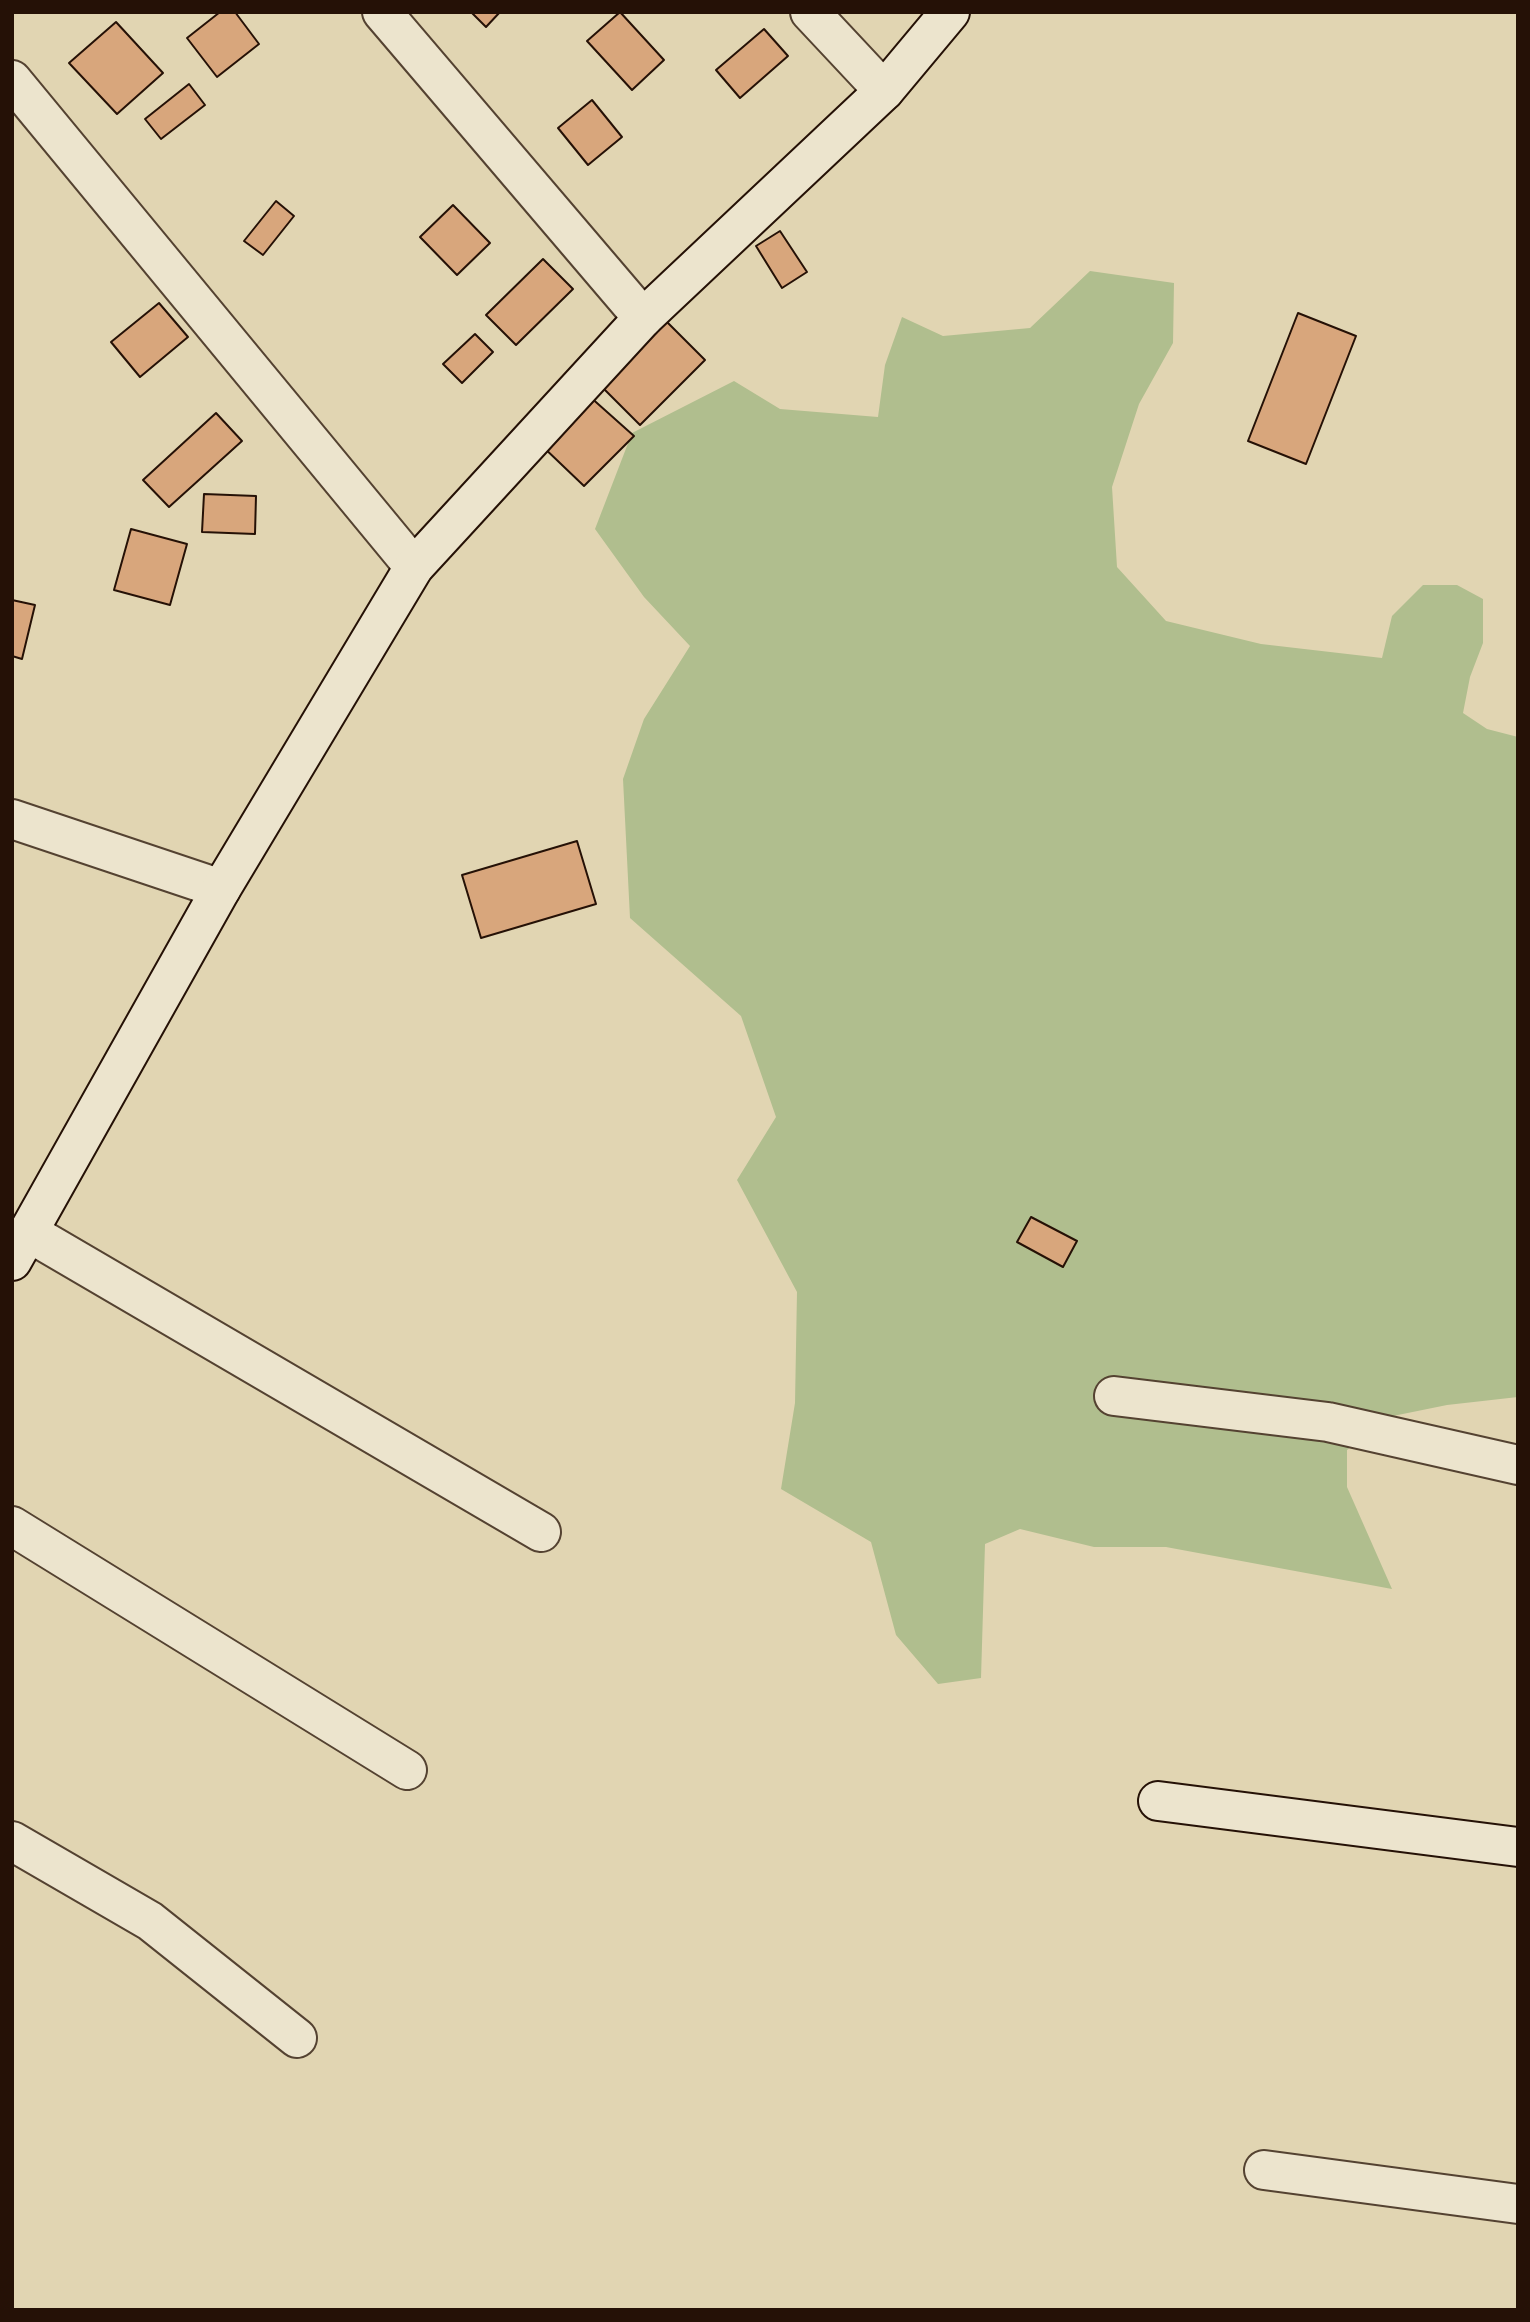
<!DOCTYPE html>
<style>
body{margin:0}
#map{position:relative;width:1530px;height:2322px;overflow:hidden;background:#e1d5b2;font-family:"Sorts Mill Goudy",serif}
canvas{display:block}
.frame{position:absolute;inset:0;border:14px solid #251106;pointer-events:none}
</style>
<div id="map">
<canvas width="1530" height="2322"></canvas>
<div class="frame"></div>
</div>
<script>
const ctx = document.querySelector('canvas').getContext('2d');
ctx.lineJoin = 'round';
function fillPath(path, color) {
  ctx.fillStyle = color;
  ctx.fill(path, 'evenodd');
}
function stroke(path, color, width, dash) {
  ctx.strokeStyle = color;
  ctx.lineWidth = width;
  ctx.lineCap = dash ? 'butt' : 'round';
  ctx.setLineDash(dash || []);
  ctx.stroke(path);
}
fillPath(new Path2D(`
 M1090,271L1174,283L1173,343L1139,404L1112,487L1117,567L1166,621L1261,644L1382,658L1392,616L1423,585H1457L1483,599V643L1470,677L1463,713L1487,729L1518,737V1397L1447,1405L1388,1417L1347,1450V1487L1392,1589L1166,1547H1094L1020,1529L985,1544L981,1678L938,1684L896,1635L871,1542L781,1489L795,1403L797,1292L737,1180L776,1117L741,1016L630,918L623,779L644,719L690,646L644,597L595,529L632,433L734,381L780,409L878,417L885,365L902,317L943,336L1030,328Z`), '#b0be8e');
const building = new Path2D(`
 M220,12H235L259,44L217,77L187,38Z
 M471,12H500L486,27Z
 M620,12L664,60L632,90L587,41Z
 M116,22L163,73L117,114L69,63Z
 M764,29L788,56L740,98L716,70Z
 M189,84L205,105L161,139L145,119Z
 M592,100L622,137L588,165L558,128Z
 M276,201L294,216L263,255L244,241Z
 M453,205L490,243L457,275L420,237Z
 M780,231L807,272L782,288L756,246Z
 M543,259L573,289L516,345L486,315Z
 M159,303L188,337L140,377L111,342Z
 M1298,313L1356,336L1306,464L1248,441Z
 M667,322L705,360L640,425L602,387Z
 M475,334L493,352L462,383L443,364Z
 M588,395L634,436L584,486L539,443Z
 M216,413L242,441L169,507L143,480Z
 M204,494L256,496L255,534L202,532Z
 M131,529L187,544L170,605L114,590Z
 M12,600L35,605L22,659L12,656Z
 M577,841L596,904L481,938L462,875Z
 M1031,1217L1077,1241L1063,1267L1017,1242Z`);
fillPath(building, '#d8a67c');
stroke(building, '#251106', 2);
const street = new Path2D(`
 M382,12L643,318
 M810,12L884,91
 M12,80L414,567
 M12,819L221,889
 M28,1232L541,1532
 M1114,1396L1328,1422L1518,1465
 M12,1526L407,1770
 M12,1841L150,1921L297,2038
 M1264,2170L1518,2204`);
const secondary = new Path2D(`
 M12,1261L221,889L414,567L643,318L884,91L950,12
 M1158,1801L1518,1847`);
stroke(street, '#544231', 42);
stroke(secondary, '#251106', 42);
stroke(street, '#ece4cd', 38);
stroke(secondary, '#ece4cd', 38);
</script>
